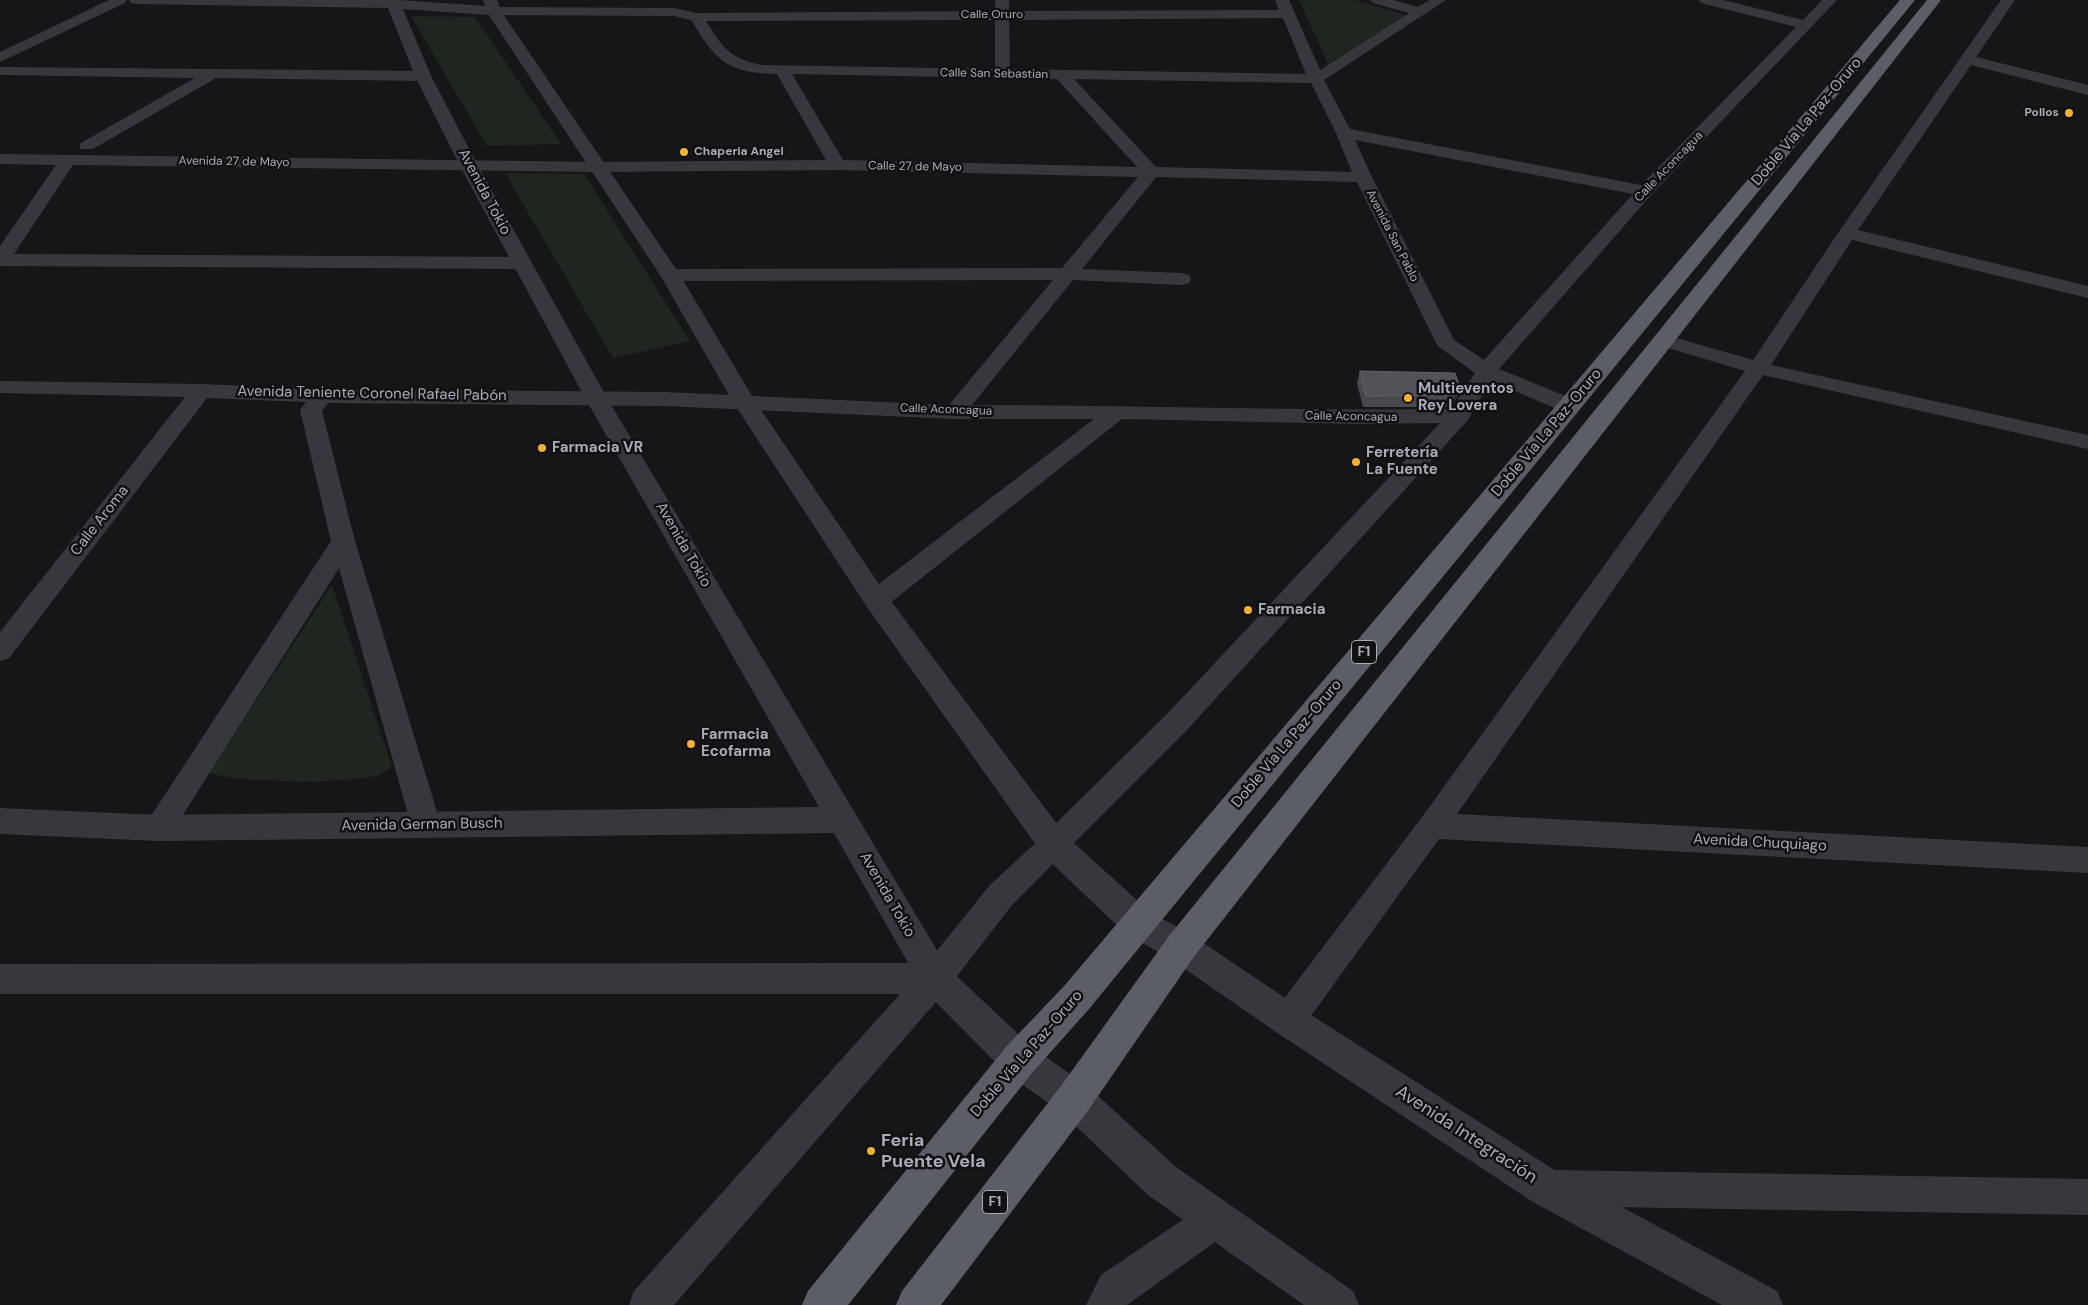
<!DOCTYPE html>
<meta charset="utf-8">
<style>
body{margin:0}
canvas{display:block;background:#161618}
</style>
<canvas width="2088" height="1305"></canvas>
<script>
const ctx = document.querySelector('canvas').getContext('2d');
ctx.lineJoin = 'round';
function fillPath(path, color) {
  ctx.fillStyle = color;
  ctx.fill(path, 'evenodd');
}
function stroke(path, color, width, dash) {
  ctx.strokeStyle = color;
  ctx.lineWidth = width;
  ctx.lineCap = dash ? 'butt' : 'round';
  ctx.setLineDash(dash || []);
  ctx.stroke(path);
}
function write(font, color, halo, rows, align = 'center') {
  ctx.font = font + ' "DM Sans",sans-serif';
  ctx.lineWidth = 5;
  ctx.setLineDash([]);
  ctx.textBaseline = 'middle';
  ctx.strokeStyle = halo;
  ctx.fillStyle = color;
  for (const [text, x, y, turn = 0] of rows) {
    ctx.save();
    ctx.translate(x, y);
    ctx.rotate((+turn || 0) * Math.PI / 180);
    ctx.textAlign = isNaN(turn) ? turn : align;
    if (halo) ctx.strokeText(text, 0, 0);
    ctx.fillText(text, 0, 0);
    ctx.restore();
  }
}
fillPath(new Path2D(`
 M1299,0H1354L1406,15L1328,64Z
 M411,16L475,17L561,144L487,146Z
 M505,173L584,174L690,341L613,358Z
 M332,585L392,767L377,776L357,779L308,782L238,779L209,773Z`), '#1e261f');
fillPath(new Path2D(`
 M109,0H127L125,3L0,62V52Z
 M995,0H1009V11L1279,10L1275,0H1289L1320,70L1409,13L1373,3L1371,0H1393L1418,7L1430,0H1446L1324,80L1350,129L1641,185L1796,27L1701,3L1699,0H1723L1803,20L1822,0H1837L1651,195L1499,369L1578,401L1581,406L1578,411L1570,413L1562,411L1491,381L1467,421L1188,729L1012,905L947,989L674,1305H629L634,1291L900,994H0V964L927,963L990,885L1043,836L1168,713L1440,423L1357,424L1122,419L885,607L876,609L867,607L863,600L867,593L1094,419H955L665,406L328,403L322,411L355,541L441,825L436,834L426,838L416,834L411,825L339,568L169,837L159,841L149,837L144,828L149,819L331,541L300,410L306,402L207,398L9,658L0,661V632L185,397L0,393V381L201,384L322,389L665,392L949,405L1053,280L670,281L663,279L661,275L663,271L670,269L1062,268L1138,177L837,170L598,172L73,165L14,254L522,257L529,259L531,263L529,267L522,269L0,266V246L56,165L0,164V154L598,162L826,160L777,74C727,73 716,61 691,20L674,16L494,15L487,11L494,7L674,8L696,13L995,11ZM1283,18L1306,74L1010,69L1009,20ZM995,20V69L762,65C730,59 722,47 706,21ZM792,74L1057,79L1137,167L843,160ZM1074,79L1311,83L1336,133L1352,172L1156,167ZM1355,140L1633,194L1484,360L1454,340L1372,177ZM1156,177L1357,182L1436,343L1439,347L1475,373L1452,409C1292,411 1132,405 972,405L1073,280L1182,285L1189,283L1191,279L1189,275L1182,273L1082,269Z
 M2001,0H2015L1976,57L2088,85V95L1971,65L1858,230L2088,286V298L1852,240L1771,365L2088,435V449L1763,375L1457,814L2088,847V873L1439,839L1300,1031L1288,1036L1276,1031L1271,1020L1276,1009L1422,817L1745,371L1655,344L1652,340L1655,336L1662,334L1753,360L1838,233Z
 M0,67L423,71L428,73L431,76L428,79L423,81L216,78L93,149H81L79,146L81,143L195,78L0,75Z
 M1553,1170L2088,1179V1215L1553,1206L1540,1201L1535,1188L1540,1175Z
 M1216,1200L1229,1206L1235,1219L1229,1232L1127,1305H1086L1101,1275L1203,1206Z`), '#37383d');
fillPath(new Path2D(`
 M129,0H399L485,6L483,0H497L501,11L680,275L755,401L885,593L1065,835L1150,912L1193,936L1300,1008L1561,1174L1777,1291L1783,1305H1722L1533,1202L1276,1032L1169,958L1126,934L1043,855L867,607L733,402L660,275L489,15L403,9L431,76L477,164L607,398L947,967L1032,1047L1087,1086L1176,1167L1353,1291L1359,1305H1304L1148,1195L1061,1112L1006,1073L923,989L834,833L159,841L0,834V808L159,815L819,807L585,398L459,164L415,76L388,8L136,4L131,3Z`), '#37383d');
fillPath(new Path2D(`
 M1900,0H1915L1089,1009L1032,1073L848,1305H802L808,1291L1006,1047L1065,985Z
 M1927,0H1941L1193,958L1087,1112L941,1305H896L902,1291L1061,1086L1169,936Z`), '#5b5e65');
fillPath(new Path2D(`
 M1360,371L1460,387L1456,399L1451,407H1363L1357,383Z`), '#47494d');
fillPath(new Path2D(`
 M1460,387L1456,399L1451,407L1455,395Z`), '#2f3033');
const building = new Path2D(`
 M1360,371L1455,373L1460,387L1455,395L1366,396Z`);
fillPath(building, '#525359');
stroke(building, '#5f6168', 1);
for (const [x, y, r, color] of [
 [2069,113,5,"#f2b134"],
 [684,152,5,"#f2b134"],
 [1408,398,5,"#f2b134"],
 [542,448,5,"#f2b134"],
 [1356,462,5,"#f2b134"],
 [1248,610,5,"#f2b134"],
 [691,744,5,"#f2b134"],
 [871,1151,5,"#f2b134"]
]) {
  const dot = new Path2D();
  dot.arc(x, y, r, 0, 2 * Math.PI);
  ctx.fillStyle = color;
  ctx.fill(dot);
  stroke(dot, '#111113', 2);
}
write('12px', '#a8adb8', '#111113', [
 ["Calle Oruro",992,15],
 ["Calle San Sebastian",994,74,1],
 ["Avenida 27 de Mayo",234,162,1],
 ["Calle 27 de Mayo",915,167,1],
 ["Calle Aconcagua",1669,167,-46],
 ["Avenida San Pablo",1392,236,63],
 ["Calle Aconcagua",946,410,2],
 ["Calle Aconcagua",1351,417,1]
]);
write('bold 12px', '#a8adb8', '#111113', [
 ["Pollos",2059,113],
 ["Chaperia Angel",694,152,"left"]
], 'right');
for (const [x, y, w] of [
 [1364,652,25],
 [995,1202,25]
]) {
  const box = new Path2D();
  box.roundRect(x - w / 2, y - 11.5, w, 23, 4);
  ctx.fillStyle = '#111113';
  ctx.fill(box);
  stroke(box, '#a8adb8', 1);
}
write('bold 14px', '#a8adb8', null, [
 ["F1",1364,652],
 ["F1",995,1202]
]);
write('15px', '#a8adb8', '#111113', [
 ["Doble Vía La Paz-Oruro",1807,122,-50],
 ["Avenida Tokio",484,192,62],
 ["Avenida Teniente Coronel Rafael Pabón",372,394,1],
 ["Doble Vía La Paz-Oruro",1547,433,-50],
 ["Calle Aroma",100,521,-52],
 ["Avenida Tokio",683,545,60],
 ["Doble Vía La Paz-Oruro",1287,744,-50],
 ["Avenida German Busch",422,825,-1],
 ["Avenida Chuquiago",1760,843,3],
 ["Avenida Tokio",887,895,60],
 ["Doble Vía La Paz-Oruro",1027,1054,-49]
]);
write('bold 15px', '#a8adb8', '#111113', [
 ["Multieventos",1418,389],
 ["Rey Lovera",1418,406],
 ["Farmacia VR",552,448],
 ["Ferretería",1366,453],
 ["La Fuente",1366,470],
 ["Farmacia",1258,610],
 ["Farmacia",701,735],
 ["Ecofarma",701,752]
], 'left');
write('18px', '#a8adb8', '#111113', [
 ["Avenida Integración",1466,1135,33]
]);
write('bold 18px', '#a8adb8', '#111113', [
 ["Feria",881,1141],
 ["Puente Vela",881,1162]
], 'left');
</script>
